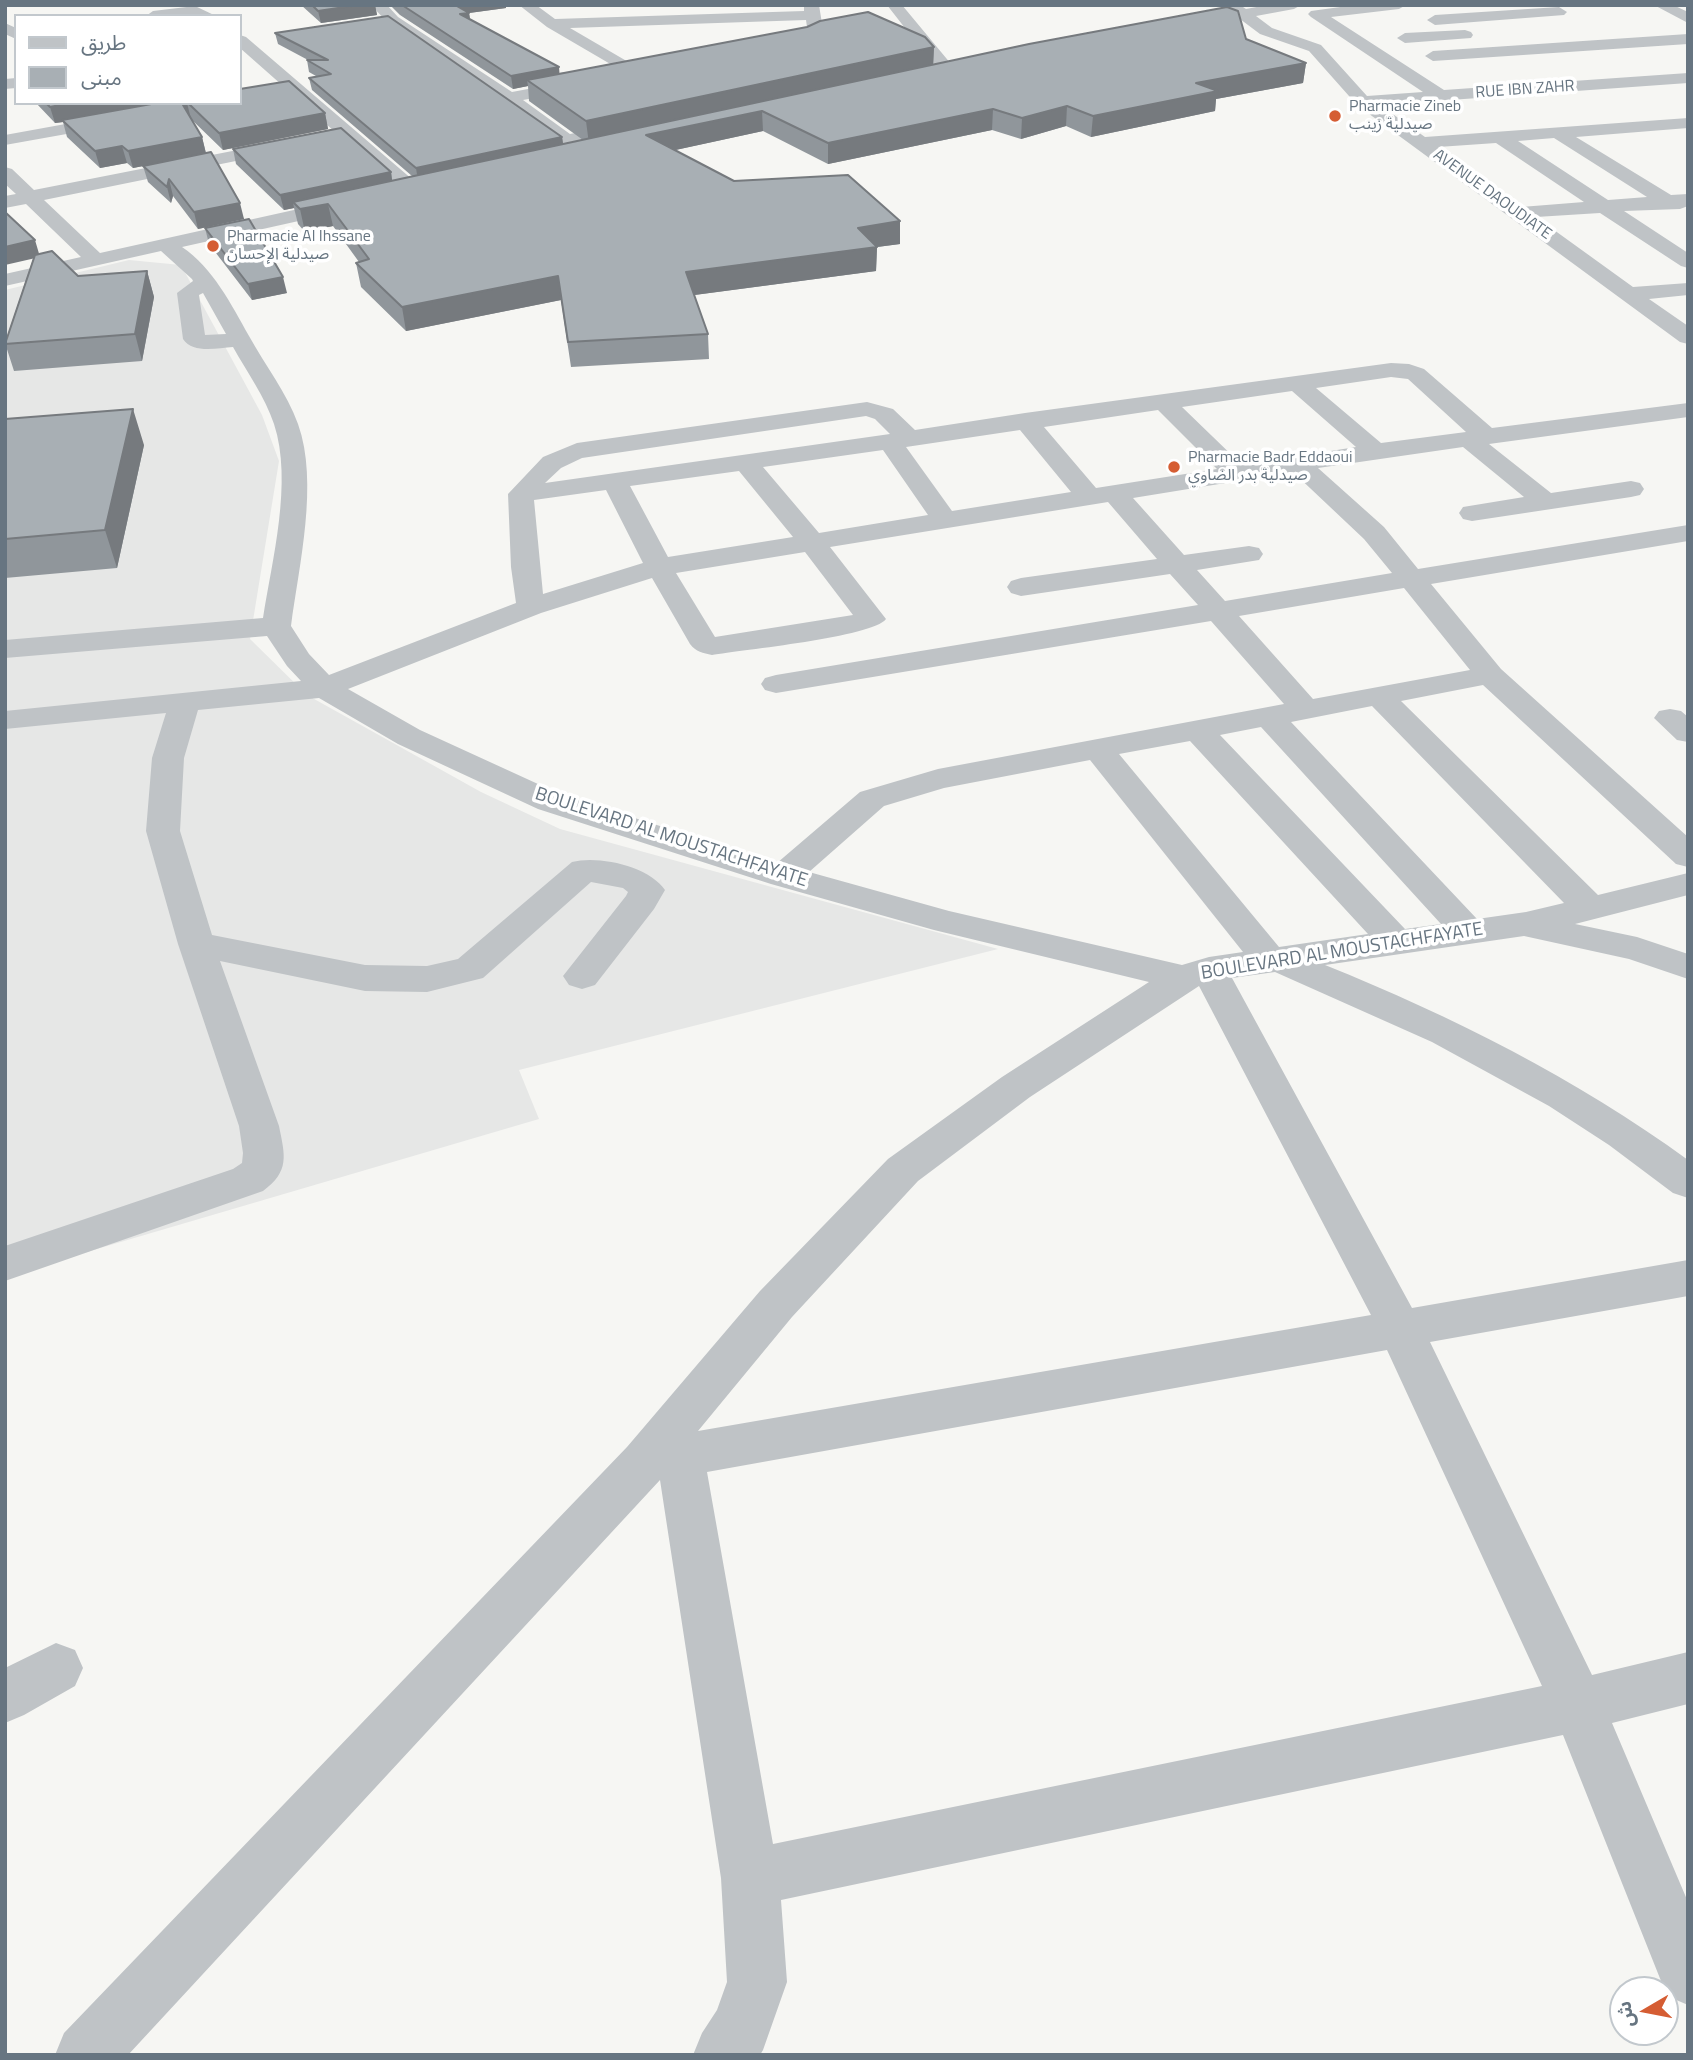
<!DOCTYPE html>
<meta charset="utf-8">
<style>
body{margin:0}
#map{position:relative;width:1693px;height:2060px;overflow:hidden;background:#f6f6f3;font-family:"Titillium Web","Noto Sans Arabic",sans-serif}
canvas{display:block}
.frame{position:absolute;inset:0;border:7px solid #677581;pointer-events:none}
.legend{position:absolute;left:14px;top:14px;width:228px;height:91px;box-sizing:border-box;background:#fff;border:2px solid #c2c8cd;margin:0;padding:9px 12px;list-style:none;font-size:21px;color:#677581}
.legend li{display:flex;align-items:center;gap:14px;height:35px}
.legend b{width:35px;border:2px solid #c2c8cd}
.north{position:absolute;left:1609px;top:1976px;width:70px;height:70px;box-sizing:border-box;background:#fff;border:2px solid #c2c8cd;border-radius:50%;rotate:260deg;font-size:19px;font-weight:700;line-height:28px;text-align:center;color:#677581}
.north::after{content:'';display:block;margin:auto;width:24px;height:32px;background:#d55d33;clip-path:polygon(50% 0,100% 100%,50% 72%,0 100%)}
</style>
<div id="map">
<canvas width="1693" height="2060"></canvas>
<div class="frame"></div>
<ul class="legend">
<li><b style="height:9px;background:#bfc3c6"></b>طريق</li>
<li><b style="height:19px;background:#a8afb4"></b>مبنى</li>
</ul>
<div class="north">ش</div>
</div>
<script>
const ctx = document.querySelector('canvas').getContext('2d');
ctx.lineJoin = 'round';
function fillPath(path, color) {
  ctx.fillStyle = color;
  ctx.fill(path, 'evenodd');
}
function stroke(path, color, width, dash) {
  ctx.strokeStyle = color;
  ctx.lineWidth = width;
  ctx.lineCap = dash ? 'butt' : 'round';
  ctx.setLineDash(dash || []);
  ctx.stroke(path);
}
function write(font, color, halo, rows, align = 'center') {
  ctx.font = font + ' "Titillium Web","Noto Sans Arabic",sans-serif';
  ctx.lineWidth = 7;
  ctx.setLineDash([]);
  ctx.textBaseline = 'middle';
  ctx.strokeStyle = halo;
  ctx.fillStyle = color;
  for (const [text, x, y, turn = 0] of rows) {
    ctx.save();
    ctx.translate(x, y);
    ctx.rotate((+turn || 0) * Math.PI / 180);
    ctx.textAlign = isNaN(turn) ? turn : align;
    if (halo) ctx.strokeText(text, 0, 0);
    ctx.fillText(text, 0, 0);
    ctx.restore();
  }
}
fillPath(new Path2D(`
 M129,260L181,265L262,415L279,461L250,639L307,695L481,792L560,829L998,949L519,1070L539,1119L5,1276V290Z`), '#e6e7e6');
fillPath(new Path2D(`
 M371,5H387L398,17L512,92L581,79L587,80L589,84L587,88L523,100L570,134L632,122L641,127L638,131L582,143L590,151L581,157L575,155L503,102L388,23Z
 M519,5H536L555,19L804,11V5H819L824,36C814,46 787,54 772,50L770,47L772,44L808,34L806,20L570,28L642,70L644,74L636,79L547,27Z
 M887,5H902L956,70L958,74L956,78H944Z
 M1227,5H1240L1246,9L1267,5H1301L1294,9L1256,16L1272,28L1321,45L1367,96L1423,92L1311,17L1308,14L1311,11L1355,5H1406L1399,9L1331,17L1444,90L1688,73V83L1380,105L1425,137L1688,118V128L1576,137L1671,195L1688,194V206L1680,209L1624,211L1688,253V268L1681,266L1600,213L1536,217L1633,287L1688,283V295L1649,299L1688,326V344L1680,342L1357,105L1309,51L1260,34L1240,19L1187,29L1179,24L1187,19L1230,12ZM1554,138L1647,197L1608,200L1518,141ZM1496,143L1584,202L1521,207L1438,147Z
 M1654,5H1673L1688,12V23Z
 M195,6L216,16H146L153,11Z
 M1559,7L1567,12L1564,15L1435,25L1427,20L1435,15Z
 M5,23L16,28V39L5,34Z
 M1465,30L1471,32L1473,35L1471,38L1405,43L1397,38L1405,33Z
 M1688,34V44L1433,61L1425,56L1433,51Z
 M240,35L246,37L420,186L423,190L420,194H406L344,139L44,200L100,253L348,198L358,204L348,210L182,247C213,268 231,304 249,336C265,365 287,393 298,424C319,483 299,565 291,626L309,654L329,675L516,603L511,567L508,494L543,457L577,443L867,402L893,409L915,430L1025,413L1391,363L1409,364L1424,369L1492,428L1688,403V417L1489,444L1551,493L1631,481L1640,483L1644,489L1640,495L1631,497L1472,521L1463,519L1459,513L1463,507L1524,497L1463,447L1318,468L1384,527L1418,569L1688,525V541L1431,584L1501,669L1688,837V867L1676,864L1483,685L1401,701L1598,895L1688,873V895L1575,924L1637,937L1688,954V979L1629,959L1524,936L1325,965C1454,1017 1575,1078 1688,1160V1198L1673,1193L1609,1145L1549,1106L1432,1042L1275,972L1232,978L1412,1308L1688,1260V1296L1430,1342L1592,1675L1688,1652V1704L1612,1723L1688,1902V2005L1667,1996L1563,1735L781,1900L787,1982L763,2050L760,2055H693L702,2033L717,2010L727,1982L721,1878L660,1480L128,2055H55L64,2033L627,1447L760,1291L888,1159L1002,1077L1149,982L934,930L771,884L538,809L398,744L319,698L198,710L184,758L180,831L212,935L365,965L427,966L458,959L572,862C598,855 649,866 665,890L654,909L595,985L582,989L569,985L563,976L626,896L628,892L623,888L591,882L483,978L427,992L365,991L220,961L279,1126C285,1156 290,1171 263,1191L5,1281V1246L233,1169L242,1163L243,1153L239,1126L178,944L146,831L152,758L166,713L5,729V711L301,681L287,666L267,636L5,658V640L263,618C272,560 293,482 274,424C265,397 247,372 233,347C217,348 193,354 183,339L177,293L193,281L192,279L161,251L5,286V274L81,257L26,204L5,208V196L16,194L5,184V167L12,169L34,190L334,131L240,48ZM203,293L226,334L205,335L199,295ZM1391,377L1408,379L1466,432L1381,443L1316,388ZM1292,391L1356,447L1242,465L1182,407ZM1158,410L1217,469L1096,488L1044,427ZM866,416L875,419L890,434L545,483L561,468L582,458ZM1020,430L1071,492L952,511L906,447ZM883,450L928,515L819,533L763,467ZM739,471L793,537L668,557L630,486ZM1293,472L1364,539L1392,573L1225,601L1197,570L1259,560L1263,554L1259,548L1249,546L1184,555L1133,498ZM606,490L643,563L543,594L534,500ZM1108,502L1157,559L1021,578L1011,581L1007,587L1011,593L1021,596L1170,574L1198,605L776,675L765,678L761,684L765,690L776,693L1211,621L1284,704L938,769L860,792L777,863L562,795L420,730L348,689L541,613L652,578L690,644C696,652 703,653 712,655C741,650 873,637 886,619L830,547ZM805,552L853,615L715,637L676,573ZM1404,588L1470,670L1313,699L1239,616ZM1372,706L1564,903L1526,912L1477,919L1291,722ZM1261,727L1441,924L1405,929L1220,735ZM1190,741L1368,934L1279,947L1119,754ZM1090,760L1243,952L1209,957L1182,965L949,911L809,872L884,806L944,788ZM1199,986L1371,1315L698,1431L792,1317L918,1181L1030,1097ZM1387,1350L1542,1686L773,1844L707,1472Z
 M16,78V88L5,89V79Z
 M181,103H220L212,108L5,145V135Z
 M1670,709L1681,711L1688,717V742L1677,740L1654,718L1659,711Z
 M56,1643L75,1650L83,1668L75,1686L24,1715L5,1723V1668Z`), '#bfc3c6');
fillPath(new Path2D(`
 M301,5H375L377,15L321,23Z
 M390,5H506V8L469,13L470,19L559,67V73L934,47L933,65L1246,39L1306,63L1303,83L1216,99L1215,111L1091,137L1066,126L1021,139L992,130L828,164L763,131L675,150L734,181L900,244L877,247L876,271L694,295L708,334L709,359L571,367L561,300L406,331L361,287L356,263L359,262L333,226L305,232L298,224L294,208L284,210L236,164L233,149L391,172L392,181L412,176L312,90L309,78L316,76L309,72L307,60H308L278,44L275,33L562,137L563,144L583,140L529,101L528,86L513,89L400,15Z
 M36,103H240L325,113L328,129L223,150L192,120L202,137L206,153L244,219L198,229L173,196L171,203L148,182L143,166L133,168L127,163L100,168L67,137L63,122L55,123Z
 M205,228L287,293L252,300L209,244Z
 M39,254L78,276L147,271L154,297L142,361L14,371L5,343L33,259Z
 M5,419L144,445L117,568L5,578Z`), '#90969b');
fillPath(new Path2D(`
 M358,5H375L377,15L321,23L318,11Z
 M451,5H506V8L469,13L471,25Z
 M934,47L933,68L589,144L586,121Z
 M1306,63L1303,83L1216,99L1215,111L1091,137L1093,116L1196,83Z
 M559,67L560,80H527L528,86L513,89L511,76Z
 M70,103H165L62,120L63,122L55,123L50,107Z
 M186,103H187L191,119L183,105Z
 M1067,106L1066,126L1021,139L1022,118Z
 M993,109L992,130L828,164V143Z
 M762,111L763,131L648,156L646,135Z
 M325,113L328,129L223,150L219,133Z
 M202,137L206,154L133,168L128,151Z
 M562,137L564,150L418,181L416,168Z
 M122,146L127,163L100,168L95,151Z
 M391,172L393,187L293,202L294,208L284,210L280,195Z
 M169,179L173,196L171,203L167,187Z
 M240,203L244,219L198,229L194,212Z
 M328,204L333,226L305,232L300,209Z
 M900,221V244L877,247L876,271L687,296L686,272L858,228Z
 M35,240L40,257L5,265V247Z
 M147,271L154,297L142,361L135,334Z
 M558,276L561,300L406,331L402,307Z
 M283,277L287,293L252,300L248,284Z
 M133,409L144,445L117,568L105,530Z`), '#767a7e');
const building = new Path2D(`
 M312,5H358L318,11Z
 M402,5H455L469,13L460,14L559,67L511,76Z
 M1227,7L1238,11L1246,39L1306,63L1196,83L1218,91L1093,116L1067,106L1022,118L993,109L828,143L762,111L646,135L734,181L848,175L900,221L858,228L877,247L686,272L708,334L568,342L558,276L402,307L356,263L369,259L328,204L300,209L293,202L1029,44Z
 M868,12L925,37L934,47L586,121L527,80L807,27L820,21Z
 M388,16L562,137L416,168L309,78L331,74L307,60H328L275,33Z
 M289,81L325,113L219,133L188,103H240V89Z
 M46,103H70L50,107Z
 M157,103H186L183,105L202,137L128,151L122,146L95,151L62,120Z
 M341,128L391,172L280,195L233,149Z
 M211,152L240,203L194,212L169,179L167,187L143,166Z
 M5,212L35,240L5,247Z
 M249,219L283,277L248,284L205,228Z
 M52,251L78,276L147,271L135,334L5,344L35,255Z
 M133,409L105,530L5,539V419Z`);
fillPath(building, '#a8afb4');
stroke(building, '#767a7e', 2);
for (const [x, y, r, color] of [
 [1335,116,7,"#d55d33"],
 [213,246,7,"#d55d33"],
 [1174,467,7,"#d55d33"]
]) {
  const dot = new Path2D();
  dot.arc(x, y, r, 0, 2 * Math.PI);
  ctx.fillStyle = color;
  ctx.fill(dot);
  stroke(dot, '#fff', 2.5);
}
write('16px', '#677581', '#fff', [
 ["RUE IBN ZAHR",1525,90,-4],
 ["AVENUE DAOUDIATE",1492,195,36]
]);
write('16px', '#677581', '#fff', [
 ["Pharmacie Zineb",1349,107],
 ["صيدلية زينب",1349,125],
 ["Pharmacie Al Ihssane",227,237],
 ["صيدلية الإحسان",227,255],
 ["Pharmacie Badr Eddaoui",1188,458],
 ["صيدلية بدر الضاوي",1188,476]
], 'left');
write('19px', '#677581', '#fff', [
 ["BOULEVARD AL MOUSTACHFAYATE",671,838,18],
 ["BOULEVARD AL MOUSTACHFAYATE",1342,952,-9]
]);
</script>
